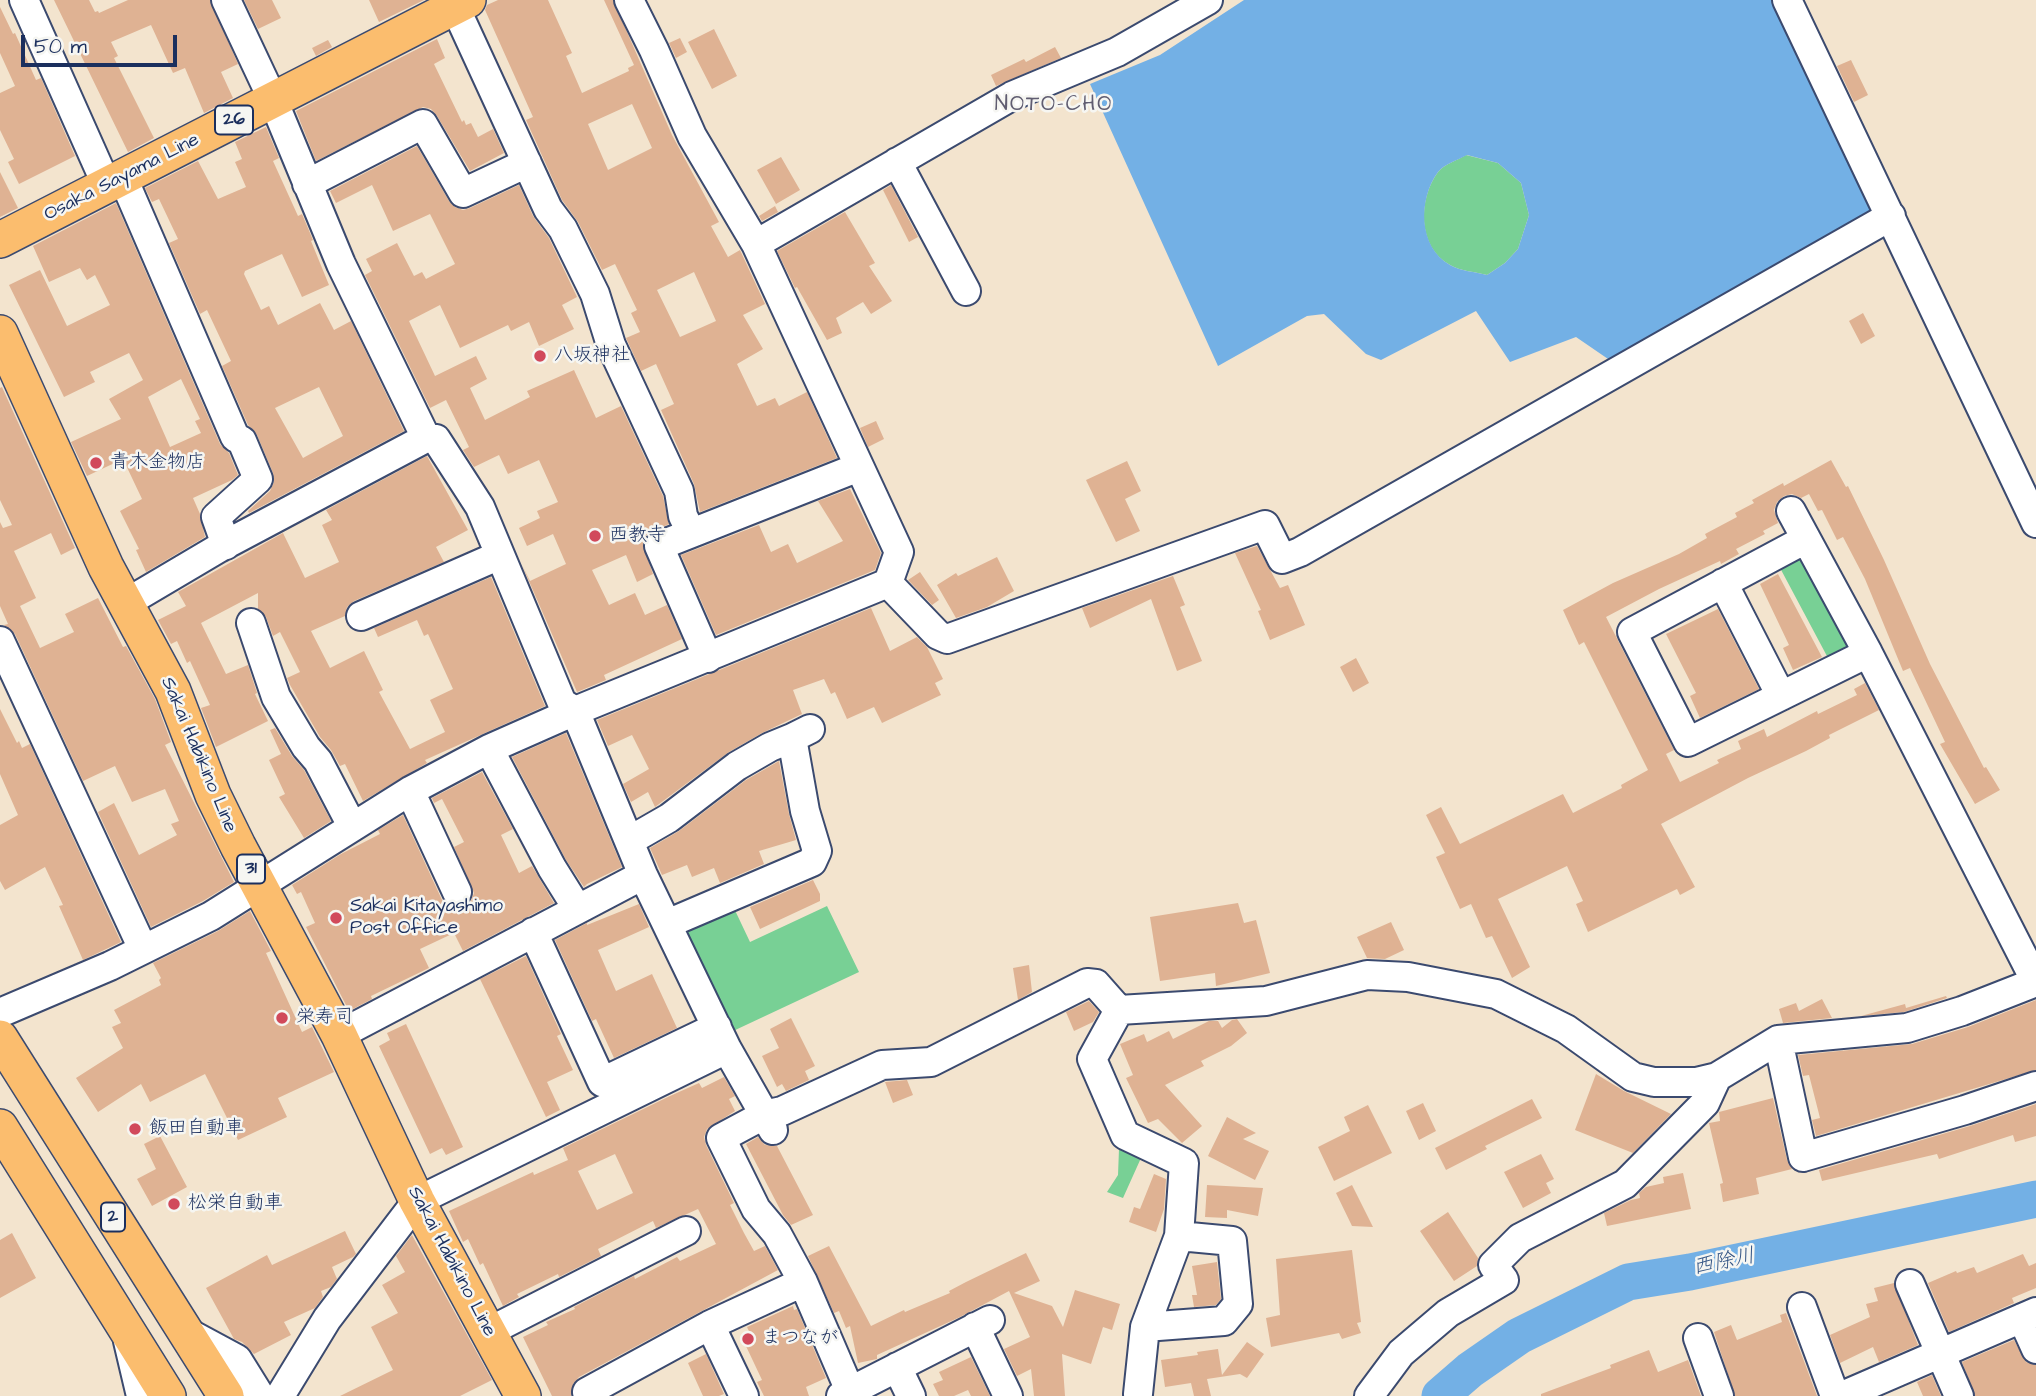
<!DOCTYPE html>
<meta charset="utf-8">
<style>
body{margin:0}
#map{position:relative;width:2036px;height:1396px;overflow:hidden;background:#f3e4ce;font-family:"Architects Daughter",sans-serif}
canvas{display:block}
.scale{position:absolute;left:21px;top:35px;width:156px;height:32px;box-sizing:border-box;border:4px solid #1b2f5e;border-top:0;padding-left:9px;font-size:21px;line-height:24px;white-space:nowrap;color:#1b2f5e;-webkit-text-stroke:5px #f6f6f2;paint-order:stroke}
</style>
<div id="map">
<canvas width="2036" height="1396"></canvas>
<div class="scale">50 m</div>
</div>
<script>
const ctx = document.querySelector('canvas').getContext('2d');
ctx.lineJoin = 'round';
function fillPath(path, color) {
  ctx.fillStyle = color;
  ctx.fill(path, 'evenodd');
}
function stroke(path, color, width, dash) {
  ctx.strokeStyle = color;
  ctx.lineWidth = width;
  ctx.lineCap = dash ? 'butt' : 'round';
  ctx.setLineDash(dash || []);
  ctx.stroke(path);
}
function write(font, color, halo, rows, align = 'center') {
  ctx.font = font + ' "Architects Daughter","Klee One",sans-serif';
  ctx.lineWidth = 5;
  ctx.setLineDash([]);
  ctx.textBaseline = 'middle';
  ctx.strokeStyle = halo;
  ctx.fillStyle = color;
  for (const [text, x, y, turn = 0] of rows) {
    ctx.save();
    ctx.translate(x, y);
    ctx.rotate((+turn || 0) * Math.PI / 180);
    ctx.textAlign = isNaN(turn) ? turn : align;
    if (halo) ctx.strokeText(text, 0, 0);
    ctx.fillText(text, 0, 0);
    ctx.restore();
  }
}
fillPath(new Path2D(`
 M1466,155L1498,163L1521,183L1529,215L1518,249L1505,263L1487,275C1476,272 1460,271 1450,265C1417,247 1418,199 1438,172C1444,164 1458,160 1466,155Z
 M1798,556L1806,560L1849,639L1847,648L1828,658L1779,566Z
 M732,904L750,942L827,906L859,972L731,1032L682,928Z
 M1119,1149L1141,1158L1123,1198L1107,1192L1118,1175Z`), '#78d095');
fillPath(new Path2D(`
 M1244,0H1774L1875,212L1611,361L1576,337L1510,362L1476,311L1381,360L1366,354L1324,314L1307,316L1218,366L1090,84L1160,55ZM1467,155L1498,163L1521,183L1529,215L1518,249L1505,263L1487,275C1476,272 1460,271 1450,265C1418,247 1418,199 1438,172C1444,164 1458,160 1467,155Z`), '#73b0e5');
stroke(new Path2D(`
 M1440,1396L1470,1370L1519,1336L1628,1282L1690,1272L2036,1199`), '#73b0e5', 37);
fillPath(new Path2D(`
 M54,0H89L95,12L98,11L99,13L128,0H210L238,64L221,72L233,98L204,113L185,68L173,73L151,25L111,42L118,56L114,58L154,138L128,152Z
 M244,0H272L281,18L258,29Z
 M369,0H424L379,22Z
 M498,0H548L572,53L566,56L582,93L629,71L628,68L634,65L604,0H613L672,135L719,222L711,226L728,257L740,250L765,304L743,315L763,349L737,364L757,406L775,398L779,406L807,392L837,458L700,512L694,484L661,410L674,404L656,364L641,371L626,338L640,332L631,313L637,310L615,264L602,270L578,222L562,200L526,120L533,117L485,10L487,5ZM632,104L652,148L608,170L588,124ZM694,272L716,321L680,337L657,290Z
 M0,7L13,34L15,33L36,80L41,78L75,156L19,184L8,162L14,159L0,130V93L15,86L0,53Z
 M714,29L737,76L712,89L688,42Z
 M680,38L687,52L676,58L669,43Z
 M437,39L445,58L434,64L462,122L464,120L466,125L471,123L478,137L493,129L504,153L470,171L437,116L431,109L423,107L316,161L296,111Z
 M328,40L332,47L316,56L312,48Z
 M1055,47L1061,58L996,86L991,75L1024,59L1026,62Z
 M1851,60L1868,95L1854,102L1837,66Z
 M266,127L279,158L273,161L298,216L302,214L313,240L311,241L329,285L302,297L282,254L245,271L244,274L261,310L269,306L278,325L320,303L334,330L351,321L404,431L249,513L248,511L270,491L274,482L273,473L257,435L248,425L222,366L231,361L207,310L200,314L169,243L178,239L159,199L152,202L145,188L198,161L218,199L246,187L235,162L242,159L235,142ZM319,387L343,436L303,458L275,408Z
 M417,146L449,201L455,207L463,210L470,208L519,185L533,216L549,238L577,297L562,305L574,329L539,346L529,322L511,331L508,325L460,348L440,305L409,321L435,376L476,356L487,379L470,388L485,420L530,397L527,391L574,370L596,418L621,406L663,496L669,524L646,535L643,545L653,574L637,582L626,555L592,570L609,605L635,593L645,615L667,605L682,639L604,675L606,680L577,692L522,565L530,581L566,564L553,534L527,546L519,528L540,518L537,511L558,502L539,460L508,474L499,455L474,467L463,450L469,447L446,400L430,408L365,275L372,271L366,259L397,243L414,276L422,272L426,279L455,264L430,214L393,231L372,185L336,203L330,191Z
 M781,157L800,190L776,204L757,170Z
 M0,172L18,208L0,217Z
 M891,185L918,237L909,242L883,190Z
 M116,203L220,444L229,453L238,475L232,480L193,498L200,514L205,537L146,572L136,550L139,549L120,511L142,499L123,459L87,476L71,442L121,419L109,399L143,380L129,353L90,372L95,382L64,397L9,285L40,270L67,326L110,305L95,275L87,280L80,268L49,282L33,246ZM181,379L200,419L195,421L201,433L170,447L148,397Z
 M775,206L778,212L762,221L759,216Z
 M845,212L875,263L869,266L892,301L871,314L863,302L836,318L842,333L827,340L797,287L795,288L777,251Z
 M1863,313L1875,336L1861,344L1849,321Z
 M2,387L75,548L61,555L51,533L14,551L36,598L20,606L40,648L74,632L65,614L98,598L123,647L126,646L155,699L171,742L165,745L234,882L203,901L151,927L98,812L114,803L139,855L177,835L171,824L179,821L165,789L132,802L115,766L83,781L15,634L4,625L8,624L0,606V522L3,528L12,525L0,500V388Z
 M876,421L884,439L868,447L860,428Z
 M427,456L468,530L436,547L444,562L354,601L347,607L345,616L311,631L330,668L364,651L383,690L379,692L410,749L445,732L430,700L453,689L428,634L424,636L417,620L378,637L374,628L491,577L545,706L425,760L427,763L363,801L345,764L340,766L331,750L320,737L290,685L287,678L300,672L280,632L273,636L266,617L258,609V593L201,623L226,674L248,665L257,693L255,694L268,721L216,747L201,708L210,705L190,661L187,663L177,641L171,644L158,620L186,606L178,592L283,533L305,578L339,562L322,525L332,520L326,510Z
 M1831,460L1846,487L1848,486L1884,560L1930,664L1984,768L1986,767L2000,790L1975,804L1940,744L1945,742L1910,668L1903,671L1865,579L1843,537L1837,540L1822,510L1818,511L1809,494L1801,498L1792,494L1784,496L1777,502L1774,510L1778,523L1763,531L1765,534L1736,549L1739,554L1721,564L1720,561L1659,589L1606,617L1674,750L1666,754L1680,782L1719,763L1717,760L1741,749L1738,741L1764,729L1767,737L1817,711L1818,714L1857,695L1854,689L1865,683L1879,710L1829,735L1830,738L1806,751L1748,778L1661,824L1695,887L1680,895L1677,889L1588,932L1576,904L1583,901L1567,866L1498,899L1530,967L1512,978L1492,936L1486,938L1471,904L1460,909L1436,857L1445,853L1426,815L1441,807L1460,844L1563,794L1573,813L1622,788L1621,785L1648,770L1584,642L1579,645L1563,610L1613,583L1679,554L1707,538L1705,534L1737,517L1735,513L1754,503L1752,500L1783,483L1784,486Z
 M1127,461L1141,491L1125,499L1140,531L1116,542L1086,480Z
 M850,489L881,553L875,570L716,635L681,555L759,525L771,552L788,544L797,563L843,541L818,501Z
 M1257,546L1280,588L1288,585L1305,625L1270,640L1258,611L1261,610L1235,553Z
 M997,557L1014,591L987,607L956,618L937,585L956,573L958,576Z
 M920,572L939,600L932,605L908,580Z
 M1778,574L1822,657L1793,670L1783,648L1789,645L1760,584Z
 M1173,576L1185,605L1180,607L1202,661L1177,671L1151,599L1090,628L1082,608Z
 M871,608L890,651L917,637L927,647L943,679L935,683L941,695L882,723L874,707L847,719L835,692L831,694L824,679L793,690L802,714L762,733L729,752L655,807L648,792L631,802L623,784L649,769L632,735L608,746L597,720Z
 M1718,609L1759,689L1700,718L1690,696L1696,693L1666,634Z
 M1356,658L1369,683L1353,692L1340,667Z
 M0,709L17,743L19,741L22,748L30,744L121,942L83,960L59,906L63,905L45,867L5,890L0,881V825L18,815L0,774Z
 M275,728L292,756L304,770L331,821L304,838L279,797L285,794L269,760L281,754L270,730Z
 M566,733L622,867L587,884L584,887L566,860L512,757Z
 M779,761L789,814L796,840L759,851L764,864L720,883L714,868L692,877L687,865L662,875L650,848L679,831L746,780Z
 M482,772L513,829L501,835L519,873L532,866L554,903L463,951L454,933L420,949L429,968L371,996L372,999L349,1011L306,927L315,923L301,892L297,894L292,885L341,854L380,834L378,830L403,815L442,900L447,905L455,908L465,907L471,901L474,893L454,847L464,842L442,799L434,803L432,798Z
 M813,880L820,894V901L760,929L750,907Z
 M1238,903L1244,923L1256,920L1270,973L1216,986L1215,973L1160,981L1150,917Z
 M639,904L649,927L598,950L616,991L652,974L677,1028L614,1058L596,1019L592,1021L555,940L587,923V925Z
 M250,911L271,951L266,953L302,1032L312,1027L334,1072L278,1098L287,1117L238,1140L205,1074L150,1102L141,1084L98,1112L76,1078L123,1048L112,1027L121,1023L114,1010L161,985L159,980L161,978L153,963L218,931Z
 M1391,922L1404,950L1385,959L1367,958L1357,937Z
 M526,956L561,1034L557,1036L573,1070L547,1082L560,1110L546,1117L480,979Z
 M1029,965L1032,992L1018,1000L1013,968Z
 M1946,996L1947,998L1904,1012L1861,1016L1905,1004L1906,1008Z
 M1822,999L1832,1018L1783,1023L1779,1009L1796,1003L1799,1011Z
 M2036,1000V1070L1816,1136L1812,1120L1820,1118L1809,1075L1803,1076L1798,1055L1912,1044L1968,1027Z
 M1089,1001L1099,1012L1093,1022L1074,1031L1066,1012Z
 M791,1018L815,1066L805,1071L809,1080L786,1091L782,1084L777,1087L762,1056L779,1048L770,1029Z
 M1237,1019L1247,1033L1231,1046L1201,1061L1204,1066L1165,1085L1202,1126L1182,1143L1158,1119L1148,1123L1126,1078L1133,1075L1120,1044L1144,1034L1147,1042L1169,1031L1173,1039L1209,1021H1218L1222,1028L1232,1020Z
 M406,1024L463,1147L446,1155L442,1148L430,1154L379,1046L390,1040L387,1033Z
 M1596,1074L1624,1091L1671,1114L1633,1153L1575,1130Z
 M724,1077L735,1096L729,1099L735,1111L707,1129L704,1137L706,1145L734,1203L730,1205L744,1233L754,1251L765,1246L778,1270L579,1377L573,1384L571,1396H552L523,1337L548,1325L546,1322L575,1309L574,1307L634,1276L635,1279L677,1257L680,1261L716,1244L698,1209L656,1228L653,1221L598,1249L601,1256L559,1277L558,1274L517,1294L519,1297L503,1306L483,1263L480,1265L468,1239L463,1242L449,1211L533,1172L534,1175L568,1160L563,1148L670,1096L699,1083L702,1088ZM615,1154L633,1193L597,1210L578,1171Z
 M907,1080L913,1095L893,1103L885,1082Z
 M1773,1098L1787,1160L1792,1169L1756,1178L1759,1194L1723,1202L1720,1184L1723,1183L1709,1123L1720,1121L1719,1112Z
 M1532,1099L1542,1118L1485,1146L1487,1149L1446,1170L1435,1148Z
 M1423,1103L1436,1131L1419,1140L1406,1111Z
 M2036,1104V1136L2015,1142L2013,1135L1939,1159L1937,1154L1822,1181L1819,1170L1970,1126Z
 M1368,1105L1392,1153L1334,1181L1318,1147L1350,1131L1344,1117Z
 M1227,1117L1256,1133L1243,1139L1269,1151L1255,1180L1208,1156Z
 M160,1136L187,1187L152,1206L137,1179L156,1169L144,1144Z
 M758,1137L765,1145L777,1146L813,1215L791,1225L783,1215L746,1144Z
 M1541,1154L1554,1179L1546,1183L1551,1193L1523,1208L1504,1172Z
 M1683,1173L1691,1209L1607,1226L1604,1213L1631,1200L1640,1198L1639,1193L1646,1187L1664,1183L1663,1177Z
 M1154,1174L1166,1179L1164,1209L1156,1232L1129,1222L1134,1207L1140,1209Z
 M1207,1185L1263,1188L1258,1216L1227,1210V1218L1205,1217Z
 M1352,1185L1373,1227L1352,1226L1336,1193Z
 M1448,1212L1478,1258L1477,1266L1454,1281L1420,1231Z
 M345,1231L356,1254L353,1257L332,1267L337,1279L331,1287L321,1291L323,1297L315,1308L284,1322L291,1335L254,1354L242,1342L234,1339L206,1288L267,1255L272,1265Z
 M12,1233L36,1278L0,1298V1240Z
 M412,1235L492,1380L460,1396H340L393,1370L371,1327L398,1313L382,1285L405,1272L396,1256Z
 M829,1246L871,1326L904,1310L905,1312L950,1293L949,1291L966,1282L1026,1253L1040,1281L1014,1293L1052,1306L1063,1327L1075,1290L1120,1304L1112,1330L1103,1327L1091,1364L1062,1354L1065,1396H1034L1031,1369L1017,1376L1004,1349L1030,1337L1009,1291L960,1317L877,1355V1359L858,1363L850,1326L846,1328L839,1311L834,1313L808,1256Z
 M1352,1250L1361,1322L1357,1323L1361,1333L1342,1339L1339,1333L1271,1347L1266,1318L1280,1315L1276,1259Z
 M2023,1254L2029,1266L2036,1263V1288L2012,1298L2014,1303L1949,1332L1928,1283L1956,1271L1957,1273L1974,1267L1977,1273Z
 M1217,1262L1221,1299L1216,1305L1194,1307L1192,1295H1197L1192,1266Z
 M1894,1283L1918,1345L1879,1362L1873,1347L1840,1363L1830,1335L1870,1317L1866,1304L1878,1301L1874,1288Z
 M793,1306L794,1310L797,1309L826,1378L806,1387L809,1396H764L757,1382L762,1380L745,1344L753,1340L747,1327Z
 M1786,1313L1817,1396H1735L1714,1332L1731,1325L1737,1340L1782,1322L1780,1315Z
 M2014,1340L2026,1362L2036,1365V1396H1975L1962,1362Z
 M1247,1342L1264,1354L1247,1378L1240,1374L1207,1379L1211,1396H1194L1191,1383L1165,1387L1161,1360L1198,1355L1197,1352L1218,1349L1222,1375Z
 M1649,1350L1658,1372L1688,1360L1701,1396H1541V1394L1611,1368L1610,1365Z
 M706,1354L724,1394L719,1396H703L688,1363Z
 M971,1357L990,1396H971L968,1390L954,1396H939L933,1384L943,1380L939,1372Z
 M1932,1375L1941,1396H1923L1917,1382Z`), '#dfb293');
const minor = new Path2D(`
 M24,0L107,186
 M226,0L273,100L341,264L426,438L436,439L480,507L562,703L575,711L643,875L727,1049L773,1130
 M1787,0L2036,523
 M455,7L548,209L563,229L595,294L611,345L679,491L683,516L691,532
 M897,162L966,291
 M123,178L235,437L242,441L258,479L216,517L226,545
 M307,184L423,124L463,193L527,163
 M756,244L1012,96L1117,52L1208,0
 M1806,539L1632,632L1688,742L1868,653
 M888,583L938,635L947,639L1265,525L1282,559L1300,552L1891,216
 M1723,583L1781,696
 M126,603L219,548L426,438
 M361,616L500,555
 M251,623L276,697L306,747L318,761L352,826
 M0,641L143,949
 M708,658L659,546L859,467
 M489,749L552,868L577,908
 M410,791L457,892
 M629,841L669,818L737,766L770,747L792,738
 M667,924L812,862L817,851L805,811L792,738L810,729
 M533,932L602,1082L717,1027
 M1119,1010L1092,1059L1125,1135L1184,1163L1179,1236L1145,1327L1138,1394
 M0,1013L110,966L211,916L410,791L489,749L575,711L888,583L899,552L756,244L692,136L654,50L629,0
 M339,1035L643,875
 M1778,1040L1803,1157L1965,1110L2036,1086
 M803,1282L777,1234L756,1209L721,1138L764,1115L782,1111L882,1065L931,1062L1087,983L1096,984L1119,1010L1266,1001L1367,975L1408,977L1496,994L1566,1029L1633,1077L1654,1082H1696L1717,1077L1778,1040L1907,1028L1962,1011L2036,982L1868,653L1791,511
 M1910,1284L1959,1396
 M1802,1307L1835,1396
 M2022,1318L2036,1349
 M710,1325L744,1396
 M975,1327L1008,1396
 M1145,1327L1224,1321L1238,1304L1232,1241L1179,1236
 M185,1331L237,1359L260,1396
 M488,1332L686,1231
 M1698,1338L1719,1396
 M128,1341L141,1396
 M897,1367L911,1396
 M587,1392L710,1325L803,1282L850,1391
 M280,1396L327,1319L417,1201L727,1049
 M841,1396L990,1320
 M1369,1396L1401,1353L1448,1313L1504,1280L1493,1265L1520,1238L1625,1184L1705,1103L1717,1077
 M1842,1396L2036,1312`);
const major = new Path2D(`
 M0,240L468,0
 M0,333L106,567L173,691L213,795L238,846L339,1035L417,1201L523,1396
 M0,1038L226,1396
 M0,1127L168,1396`);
stroke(minor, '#3b4a6f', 32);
stroke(major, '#3b4a6f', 38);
stroke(minor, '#fff', 28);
stroke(major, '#fbbd6e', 35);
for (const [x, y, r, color] of [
 [540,356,7,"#d1495b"],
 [96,463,7,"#d1495b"],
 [595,536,7,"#d1495b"],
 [336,918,7,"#d1495b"],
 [282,1018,7,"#d1495b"],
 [135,1129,7,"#d1495b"],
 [174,1204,7,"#d1495b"],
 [748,1339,7,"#d1495b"]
]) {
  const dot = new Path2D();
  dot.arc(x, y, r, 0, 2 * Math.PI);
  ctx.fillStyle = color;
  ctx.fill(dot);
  stroke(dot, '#f6f6f2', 2.5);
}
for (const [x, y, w] of [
 [234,120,38],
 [251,869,28],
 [113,1217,24]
]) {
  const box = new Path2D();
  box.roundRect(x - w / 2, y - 14.5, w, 29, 5);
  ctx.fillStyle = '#f6f6f2';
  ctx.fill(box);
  stroke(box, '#1b2f5e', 2);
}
write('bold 18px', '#1b2f5e', null, [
 ["26",234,120],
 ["31",251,869],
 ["2",113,1217]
]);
write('19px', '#1b2f5e', '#f6f6f2', [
 ["Osaka Sayama Line",122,178,-27],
 ["Sakai Habikino Line",198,755,67],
 ["Sakai Habikino Line",451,1262,62]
]);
write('19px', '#1b2f5e', '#f6f6f2', [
 ["八坂神社",554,356],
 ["青木金物店",110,463],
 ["西教寺",609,536],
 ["Sakai Kitayashimo",350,907],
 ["Post Office",350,929],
 ["栄寿司",296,1018],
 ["飯田自動車",149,1129],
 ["松栄自動車",188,1204],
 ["まつなが",762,1339]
], 'left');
ctx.letterSpacing = '2px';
write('21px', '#605d71', '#f6f6f2', [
 ["NOTO-CHO",1054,106]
]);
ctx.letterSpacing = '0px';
write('italic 21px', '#355686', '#f6f6f2', [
 ["西除川",1724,1263,-12]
]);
</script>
